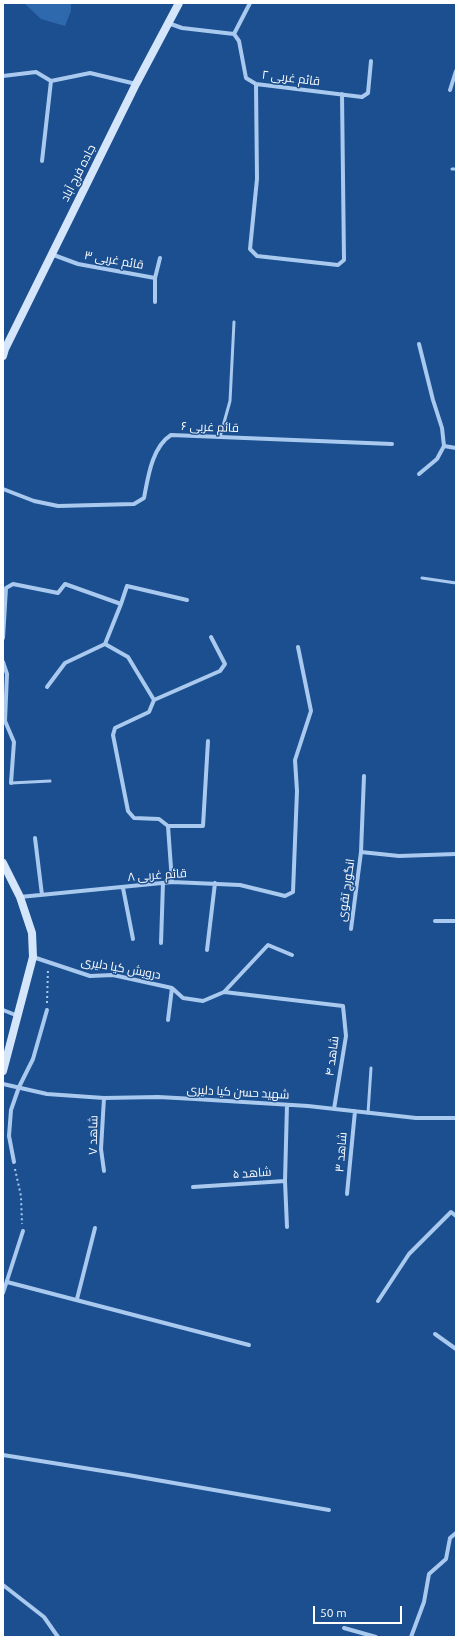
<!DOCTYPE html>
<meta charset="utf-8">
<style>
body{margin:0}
#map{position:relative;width:459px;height:1640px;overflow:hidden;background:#1b4f8f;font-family:Ubuntu,sans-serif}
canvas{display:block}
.frame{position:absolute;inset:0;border:4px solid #fff;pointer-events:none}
.scale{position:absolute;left:313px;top:1606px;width:89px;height:18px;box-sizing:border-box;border:2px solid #fff;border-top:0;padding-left:5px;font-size:12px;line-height:14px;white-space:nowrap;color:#fff;-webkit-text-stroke:3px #1b4f8f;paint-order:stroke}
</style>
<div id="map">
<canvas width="459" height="1640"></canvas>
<div class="frame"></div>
<div class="scale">50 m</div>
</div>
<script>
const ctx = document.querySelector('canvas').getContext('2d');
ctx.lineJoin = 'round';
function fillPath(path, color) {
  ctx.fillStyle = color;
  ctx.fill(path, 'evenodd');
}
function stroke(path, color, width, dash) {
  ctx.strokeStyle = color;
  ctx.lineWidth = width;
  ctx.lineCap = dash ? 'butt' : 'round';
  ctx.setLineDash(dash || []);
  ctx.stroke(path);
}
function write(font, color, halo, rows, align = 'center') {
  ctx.font = font + ' Ubuntu,Cairo,sans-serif';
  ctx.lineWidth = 3;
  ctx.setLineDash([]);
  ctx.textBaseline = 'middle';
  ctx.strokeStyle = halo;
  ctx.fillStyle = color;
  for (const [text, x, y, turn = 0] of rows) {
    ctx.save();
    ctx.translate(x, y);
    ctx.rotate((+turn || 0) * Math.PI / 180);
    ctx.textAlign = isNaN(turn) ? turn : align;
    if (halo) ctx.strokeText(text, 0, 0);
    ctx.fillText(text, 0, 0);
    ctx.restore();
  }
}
fillPath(new Path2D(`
 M24,3H71V11L65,26L41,19Z`), '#2e69ad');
stroke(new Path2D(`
 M47,1003L48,969
 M15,1169L21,1196L22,1224`), '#a9c9ee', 2, [2, 3]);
stroke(new Path2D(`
 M452,169H456
 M220,437L230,401L234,322
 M422,578L456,583
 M11,783L50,781
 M368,1113L371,1068`), '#a9c9ee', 3);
stroke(new Path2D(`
 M168,23L182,28L234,34L239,41L246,78L256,84L362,97L368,93L371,61
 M234,34L250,3
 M3,76L36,72L51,81L90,73L136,84
 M256,84L257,179L250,249L257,256L338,265L344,260L342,94
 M450,90L456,71
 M42,161L51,81
 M51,254L78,264L155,278L160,258
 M155,302V278
 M444,446L456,448
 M419,474L437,459L444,446L442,428L433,400L419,344
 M3,489L34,501L58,506L134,504L144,498C148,477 152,447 171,435L392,444
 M121,604L127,586L187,600
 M3,638L6,588L13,584L58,593L65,584L121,604L105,644L65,663L47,687
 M105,644L128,657L154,700L149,712L115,728L113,735L128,811L134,818L159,819L168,826L172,882
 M3,662L7,674L5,721L14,742L11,783
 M154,700L220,671L225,664L211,637
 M168,826H203L208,741
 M35,838L42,895
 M361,852L364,776
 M123,888L133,939
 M20,897L172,882L240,885L285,896L293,892L297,791L295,760L311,711L298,647
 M435,921H456
 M351,929L361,852L399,856L456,854
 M161,943L163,883
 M207,950L215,883
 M33,957L90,976L113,975L172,988L183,998L203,1001L224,992L343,1006L346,1036L334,1109
 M224,992L268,945L292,955
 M3,1010L18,1016
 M168,1020L172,988
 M3,1084L47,1094L104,1098L158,1097L195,1099L308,1106L416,1118H456
 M104,1098L101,1149L104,1171
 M14,1162L9,1136L11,1110L19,1087L33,1059L47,1010
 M285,1181L287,1227
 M193,1187L285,1181L287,1105
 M347,1194L355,1111
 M7,1282L249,1345
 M3,1293L23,1231
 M77,1299L95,1228
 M378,1301L409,1254L451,1212L456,1216
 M435,1334L456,1349
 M3,1455L128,1475L329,1510
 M3,1585L44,1617L58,1637
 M344,1628L376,1637
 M411,1637L424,1602L429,1574L446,1559L450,1538L456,1533`), '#a9c9ee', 4);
stroke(new Path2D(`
 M3,356L5,349L136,84L179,3
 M3,863L20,897L32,933L33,957L3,1071`), '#d6e6fa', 8);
write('12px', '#fff', '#1b4f8f', [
 ["قائم غربی ۲",291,78,7],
 ["جاده فرج آباد",78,173,-63],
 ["قائم غربی ۳",114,260,10],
 ["قائم غربی ۶",210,427,2],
 ["قائم غربی ۸",157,875,-4],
 ["انگورج تقوی",346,890,-82],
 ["درویش کیا دلیری",121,968,10],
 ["شاهد ۴",332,1056,-82],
 ["شهید حسن کیا دلیری",238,1092,3],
 ["شاهد ۷",93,1135,-89],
 ["شاهد ۳",341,1152,-85],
 ["شاهد ۵",252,1173,-4]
]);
</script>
